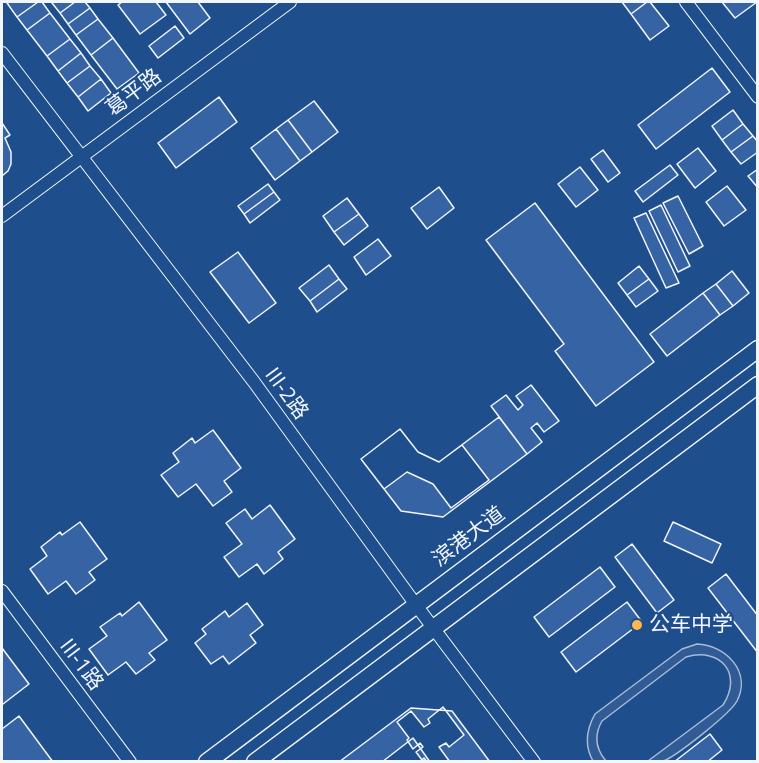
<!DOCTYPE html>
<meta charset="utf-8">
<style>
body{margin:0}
#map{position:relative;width:759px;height:763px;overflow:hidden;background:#1f4e8c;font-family:"Open Sans",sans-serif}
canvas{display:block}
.frame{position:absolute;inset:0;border:3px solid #f2f6ff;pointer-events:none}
</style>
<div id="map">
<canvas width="759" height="763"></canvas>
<div class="frame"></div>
</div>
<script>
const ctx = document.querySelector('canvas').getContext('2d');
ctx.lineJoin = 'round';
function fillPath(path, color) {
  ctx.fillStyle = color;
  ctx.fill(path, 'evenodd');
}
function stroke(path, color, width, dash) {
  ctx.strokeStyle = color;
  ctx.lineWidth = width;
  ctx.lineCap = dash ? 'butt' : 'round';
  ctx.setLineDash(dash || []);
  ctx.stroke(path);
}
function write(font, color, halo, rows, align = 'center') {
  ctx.font = font + ' "Open Sans","Noto Sans SC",sans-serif';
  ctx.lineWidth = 4.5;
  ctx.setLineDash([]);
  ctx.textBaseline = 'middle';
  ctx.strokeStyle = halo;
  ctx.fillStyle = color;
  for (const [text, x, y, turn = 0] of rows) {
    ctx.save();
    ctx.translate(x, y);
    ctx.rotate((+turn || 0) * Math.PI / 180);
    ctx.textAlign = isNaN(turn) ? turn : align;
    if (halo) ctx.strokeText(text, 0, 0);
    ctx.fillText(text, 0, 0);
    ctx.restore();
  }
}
const green = new Path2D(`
 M697,644C725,645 752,671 737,701C730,714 681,752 666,760C661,763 654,762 648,761L723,705C743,674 721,647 686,657L602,721C594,735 595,748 606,761H593C584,745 586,730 595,714L682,649Z`);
fillPath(green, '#305b95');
stroke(green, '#a8bbd7', 1.5);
const building = new Path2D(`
 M10,2H38L17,17L7,3Z
 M38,2H42L50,13L27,30L17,17Z
 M54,2H75L60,13L52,3Z
 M75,2H85L90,8L68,24L60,13Z
 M122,2H156L166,15L140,34L118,5Z
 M166,2H198L210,18L190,34Z
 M622,2H647L631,14Z
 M647,2H650L669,26L650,40L631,14Z
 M722,2H757L735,18Z
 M90,8L98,19L76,35L68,24Z
 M50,13L70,39L47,56L27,30Z
 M98,19L113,38L91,55L76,35Z
 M175,26L184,38L158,58L149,46Z
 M113,38L139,73L117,89L91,55Z
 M70,39L81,53L58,71L47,56Z
 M81,53L90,66L67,83L58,71Z
 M90,66L101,79L78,97L67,83Z
 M712,68L730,92L656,149L638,125Z
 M101,79L111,93L88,111L78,97Z
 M219,97L237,122L176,168L158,143Z
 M314,101L338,132L312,152L288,120Z
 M733,110L743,124L722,140L712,126Z
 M288,120L312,152L300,161L276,129Z
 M2,123L10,135L5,138L11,152V164L8,171L2,176Z
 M743,124L753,136L731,152L722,140Z
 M276,129L300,161L275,180L251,148Z
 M753,136L758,142V152L741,164L731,152Z
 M698,148L716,171L695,188L677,164Z
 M603,150L620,173L608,182L591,159Z
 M670,165L678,175L643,202L635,191Z
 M580,167L598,190L576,207L558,184Z
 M758,169V188L748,176Z
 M268,184L274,192L244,214L238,206Z
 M727,186L746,210L724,226L706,202Z
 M439,187L454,208L427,229L411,208Z
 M274,192L280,200L250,223L244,214Z
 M678,196L703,246L689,254L663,203Z
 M347,198L359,214L334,232L323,216Z
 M535,203L654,362L596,406L555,351L564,344L486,240Z
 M661,205L690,266L678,272L649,211Z
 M646,213L679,283L666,288L634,218Z
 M359,214L368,226L344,245L334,232Z
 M378,239L391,256L366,275L354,257Z
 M238,252L276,303L249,323L210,272Z
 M329,265L339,279L310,301L299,288Z
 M639,266L649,279L627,295L618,283Z
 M732,271L749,293L733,306L716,284Z
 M339,279L347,289L317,312L310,301Z
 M649,279L658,291L636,307L627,295Z
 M716,284L733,306L720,315L703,293Z
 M703,293L720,315L667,356L650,334Z
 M531,385L559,421L544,432L537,423L531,428L542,442L527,454L491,406L506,395L518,410L523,405L516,396Z
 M499,417L527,454L443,517L401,511L361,459L400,429L418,452L439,462Z
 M400,429L418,452L439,462L462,445L489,480L451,508L433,484L407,472L384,489L361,459Z
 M213,430L241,468L224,481L232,492L213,506L196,484L178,497L161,475L179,462L173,453L192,438L195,443Z
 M270,505L295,539L278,552L283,559L264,574L257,564L239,577L224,557L242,544L226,523L245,509L252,519Z
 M80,522L107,559L89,572L95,580L76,594L66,581L48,594L30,569L47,556L41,547L60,532L62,535Z
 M673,522L721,544L712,563L664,541Z
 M632,544L674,600L657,613L615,557Z
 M600,567L615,587L549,637L534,617Z
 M726,574L758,616V653L708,588Z
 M139,602L167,640L149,653L155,660L136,674L126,662L108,675L89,649L107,636L100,627L120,613L122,616Z
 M627,602L642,622L576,672L561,652Z
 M247,603L263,625L250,635L256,643L229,664L223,656L211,664L195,643L206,634L202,629L225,611L229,617Z
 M2,648L29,684L3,704L2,703Z
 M443,707L464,735L449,747L446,743L439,747L450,762H427L424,758L422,760L416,752L423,747L420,743L413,749L407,740L409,738L397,722L411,711L424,727L430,723L428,719Z
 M411,708L452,711L490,762H430L413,738L382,762H339Z
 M19,716L53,762H2V729Z
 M710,734L722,750L707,762H674Z`);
fillPath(building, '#3563a3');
stroke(building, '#f2f6ff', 1.5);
const minor = new Path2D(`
 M686,2L758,97
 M2,53L254,382L416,605L534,762
 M2,216L290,2
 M2,591L130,762`);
const secondary = new Path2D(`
 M207,762L758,349
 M255,762L758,385`);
stroke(minor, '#f2f6ff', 14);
stroke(secondary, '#f2f6ff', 19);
stroke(minor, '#1f4e8c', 12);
stroke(secondary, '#1f4e8c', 16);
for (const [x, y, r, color] of [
 [637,625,6,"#ffb74d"]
]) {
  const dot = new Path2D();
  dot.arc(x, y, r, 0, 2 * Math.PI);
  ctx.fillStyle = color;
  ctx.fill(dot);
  stroke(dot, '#1f4e8c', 2);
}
write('21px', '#f2f6ff', '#1f4e8c', [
 ["葛平路",134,93,-37],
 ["III-2路",286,394,54],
 ["滨港大道",469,537,-37],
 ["III-1路",81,665,53]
]);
write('21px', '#f2f6ff', '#1f4e8c', [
 ["公车中学",649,625]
], 'left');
</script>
